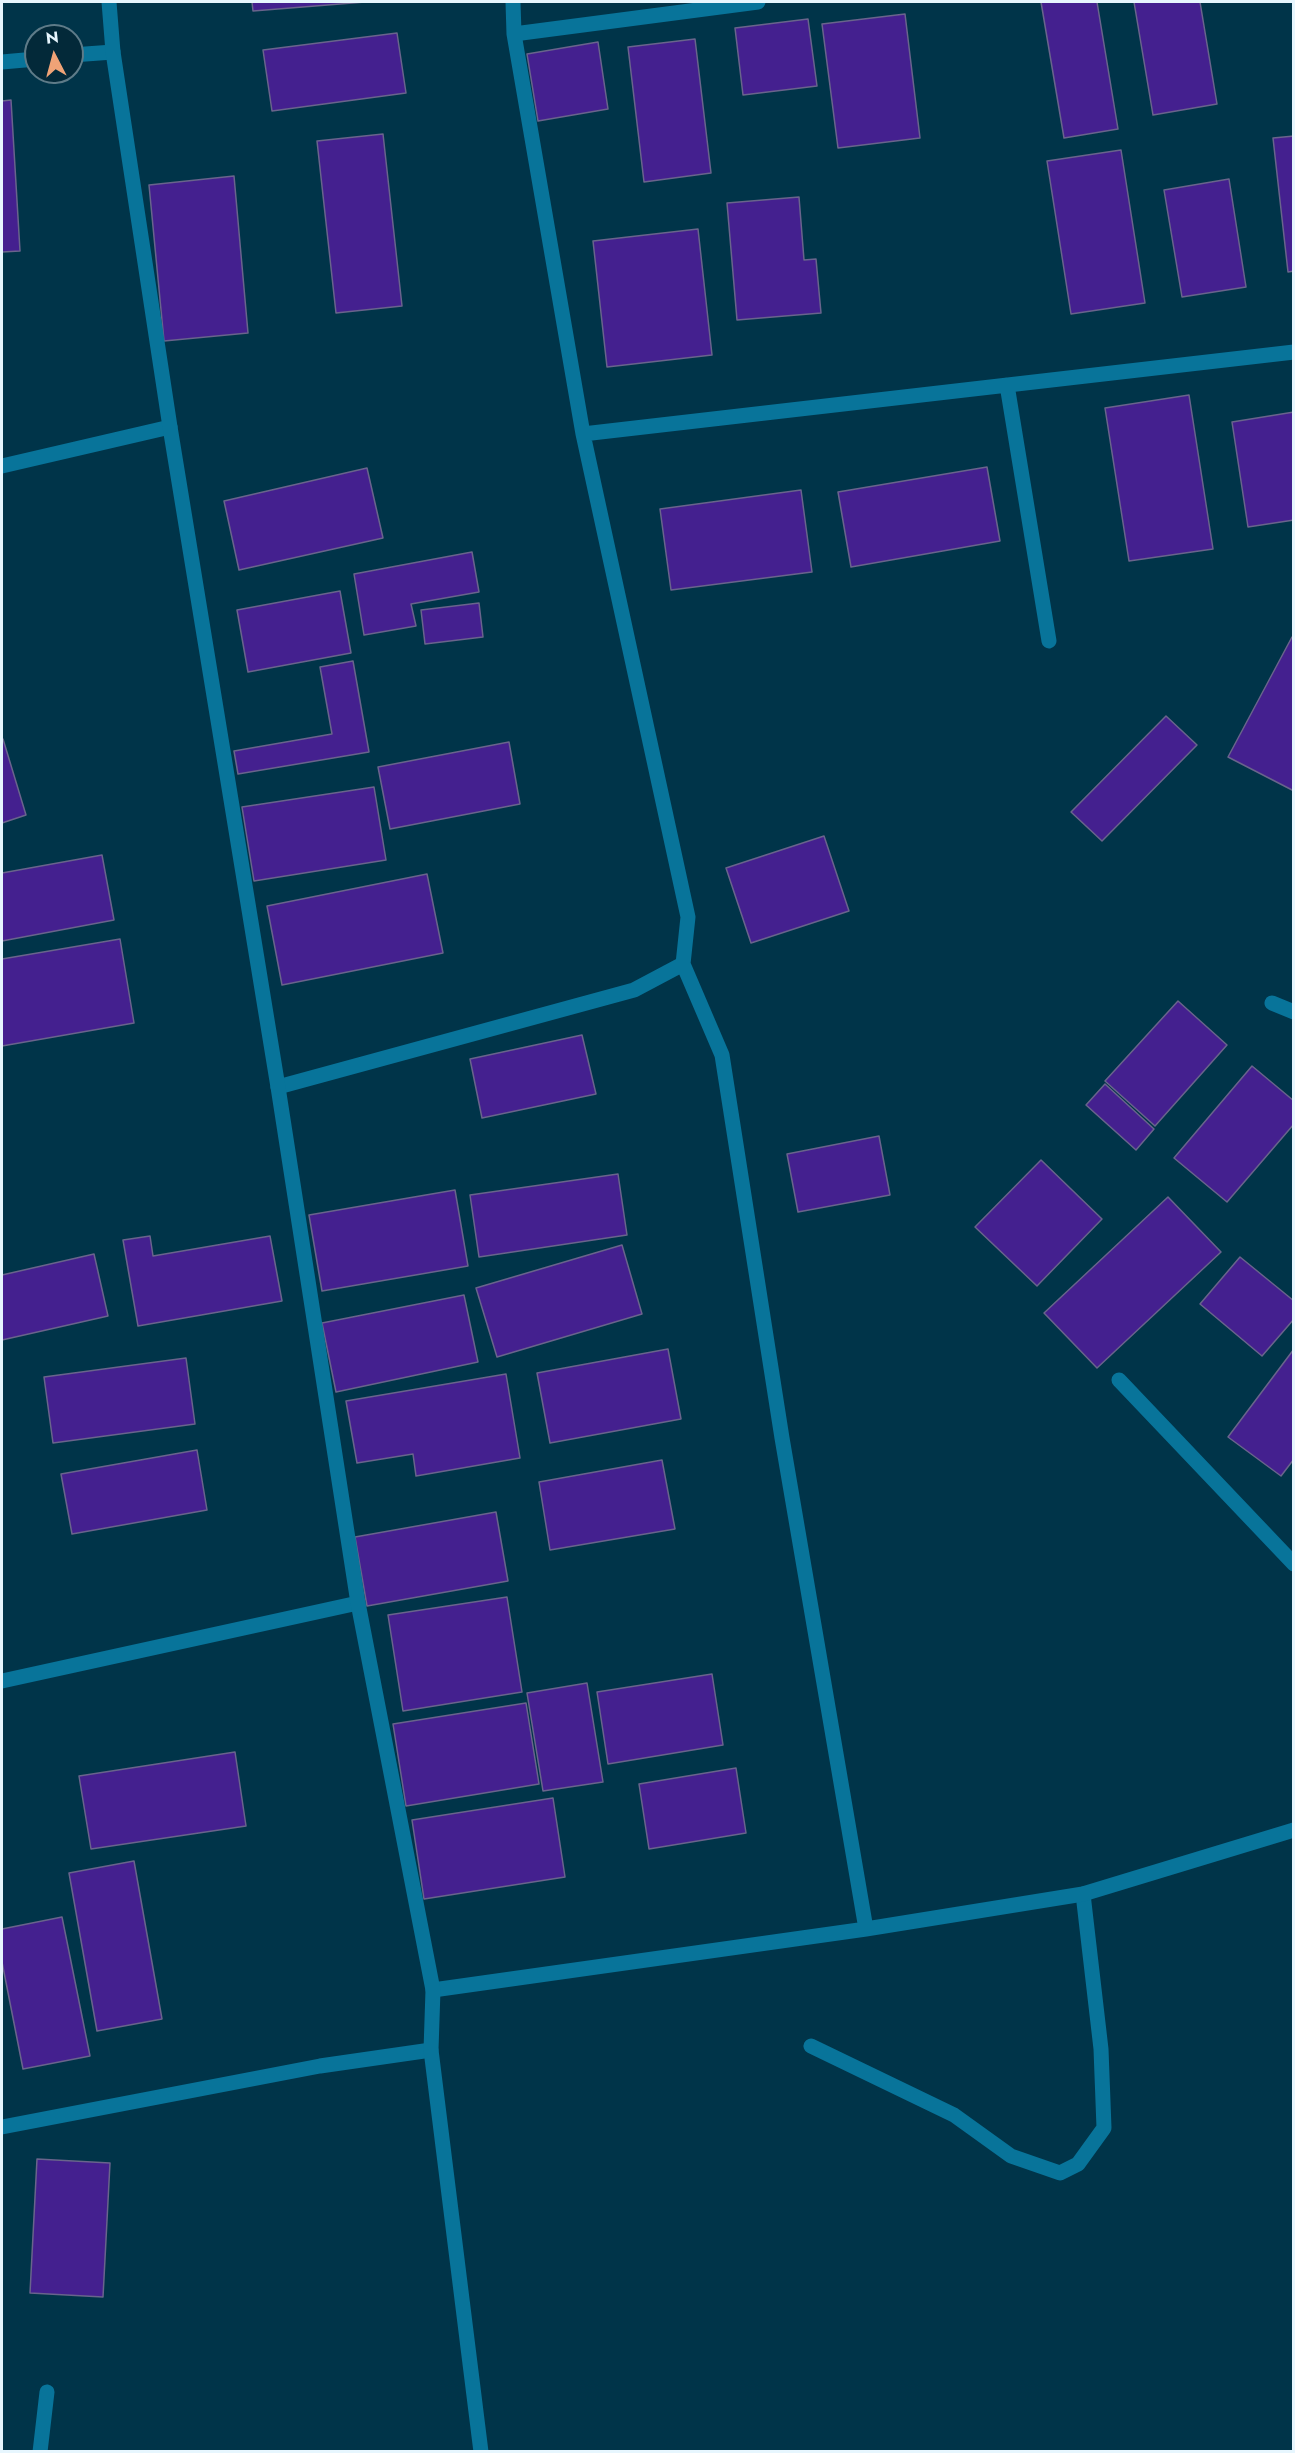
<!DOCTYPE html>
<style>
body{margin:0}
#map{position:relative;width:1295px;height:2453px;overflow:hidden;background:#003449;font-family:Jost,sans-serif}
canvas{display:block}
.frame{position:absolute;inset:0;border:3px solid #e7f6fe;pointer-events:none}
.north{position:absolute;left:24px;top:24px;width:60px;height:60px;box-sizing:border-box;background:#032939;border:2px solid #5e7b88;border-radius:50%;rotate:354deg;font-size:16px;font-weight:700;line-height:24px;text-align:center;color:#e7f6fe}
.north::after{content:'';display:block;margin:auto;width:21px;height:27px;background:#efa377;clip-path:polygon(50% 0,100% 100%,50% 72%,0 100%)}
</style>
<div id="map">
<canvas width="1295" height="2453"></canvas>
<div class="frame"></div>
<div class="north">N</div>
</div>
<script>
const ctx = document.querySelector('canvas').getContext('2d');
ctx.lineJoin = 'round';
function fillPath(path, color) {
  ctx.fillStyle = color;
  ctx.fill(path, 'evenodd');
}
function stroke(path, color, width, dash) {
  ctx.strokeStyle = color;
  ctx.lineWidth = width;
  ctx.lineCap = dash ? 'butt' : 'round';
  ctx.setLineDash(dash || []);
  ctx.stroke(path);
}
const building = new Path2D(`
 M252,2H365L253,11Z
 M1041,2H1097L1118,129L1064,138Z
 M1134,2H1200L1217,104L1153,115Z
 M905,14L920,138L838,148L822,24Z
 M808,19L817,86L743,95L735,28Z
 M397,33L406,93L272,111L263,50Z
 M695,39L711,173L644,182L628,47Z
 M598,42L608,109L538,121L527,54Z
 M11,100L20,251L2,252V101Z
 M383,134L402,306L336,313L317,141Z
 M1294,136V271L1288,272L1273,138Z
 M1121,150L1145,303L1071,314L1047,161Z
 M234,176L248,333L164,341L149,185Z
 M1229,179L1246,287L1182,297L1164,190Z
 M799,197L804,260L816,259L821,313L737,320L727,203Z
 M698,229L712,355L607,367L593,241Z
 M1189,395L1213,549L1129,561L1105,408Z
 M1294,412V520L1248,527L1232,422Z
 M987,467L1000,541L851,567L838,492Z
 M367,468L383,538L239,570L224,501Z
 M801,490L812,572L671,590L660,509Z
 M472,552L479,592L411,604L416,626L364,635L354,574Z
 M340,591L351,653L248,672L237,610Z
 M479,603L483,637L425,644L421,610Z
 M1292,637L1294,638V791L1228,757Z
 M353,661L369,752L238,774L234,751L332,734L320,667Z
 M1166,716L1197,745L1102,841L1071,812Z
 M3,739L26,815L2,823V740Z
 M509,742L520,804L390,829L378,767Z
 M374,787L386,860L254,881L242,807Z
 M824,836L849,911L751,943L726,868Z
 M102,855L114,920L2,941V873Z
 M427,874L443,953L282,985L267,906Z
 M120,939L134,1023L2,1046V959Z
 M1178,1001L1227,1045L1155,1126L1105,1081Z
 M582,1035L596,1094L482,1118L470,1059Z
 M1252,1066L1294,1101V1124L1227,1202L1174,1158Z
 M1105,1084L1154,1129L1136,1150L1086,1105Z
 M879,1136L890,1195L798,1212L787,1154Z
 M1041,1160L1102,1219L1037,1286L975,1227Z
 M618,1174L627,1235L479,1257L470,1195Z
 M455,1190L468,1266L322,1291L309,1215Z
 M1168,1197L1221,1252L1097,1368L1044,1313Z
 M150,1236L153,1256L270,1236L282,1301L138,1326L123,1240Z
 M622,1245L642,1314L497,1357L476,1288Z
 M94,1254L108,1316L2,1340V1275Z
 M1240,1257L1294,1301V1319L1262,1356L1200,1304Z
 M464,1295L478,1362L336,1392L322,1323Z
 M668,1349L681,1419L550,1443L537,1373Z
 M1294,1349V1459L1281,1476L1228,1437Z
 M186,1358L195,1424L53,1443L44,1377Z
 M506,1374L520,1458L416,1476L413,1454L357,1463L346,1401Z
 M197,1450L207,1510L72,1534L61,1474Z
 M662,1460L675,1529L550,1550L539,1482Z
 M496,1512L508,1581L367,1606L355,1537Z
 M507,1597L522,1692L403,1711L388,1615Z
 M712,1674L723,1745L608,1764L597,1692Z
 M587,1683L603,1782L543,1791L527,1693Z
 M526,1703L539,1784L406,1806L393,1724Z
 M235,1752L246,1826L91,1849L79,1776Z
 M736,1768L746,1833L649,1849L639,1784Z
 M553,1798L565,1877L424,1899L412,1820Z
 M134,1861L162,2019L97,2031L69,1873Z
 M62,1917L90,2056L23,2069L2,1962V1929Z
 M37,2159L110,2163L103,2297L30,2293Z`);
fillPath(building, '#44208f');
stroke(building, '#69648c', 1.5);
stroke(new Path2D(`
 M811,2046L954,2115L1011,2156L1060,2173L1078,2164L1104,2128L1101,2049L1083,1894`), '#08749a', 15);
stroke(new Path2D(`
 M514,34L758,2
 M72,55L113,52
 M2,62L36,59
 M1007,385L1049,641
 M583,434L1294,352
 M2,466L170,427
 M683,964L722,1055L782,1438L866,1929
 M1272,1003L1294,1012
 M278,1087L634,990L683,964L688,917L583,434L514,34L513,2
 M1119,1380L1294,1564
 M2,1681L358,1603
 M433,1990L866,1929L1083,1894L1294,1830
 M2,2127L320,2066L431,2050
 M40,2452L47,2392`), '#08749a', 15);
stroke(new Path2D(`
 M109,2L113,52L170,427L278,1087L358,1603L433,1990L431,2050L481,2452`), '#08749a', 15);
</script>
